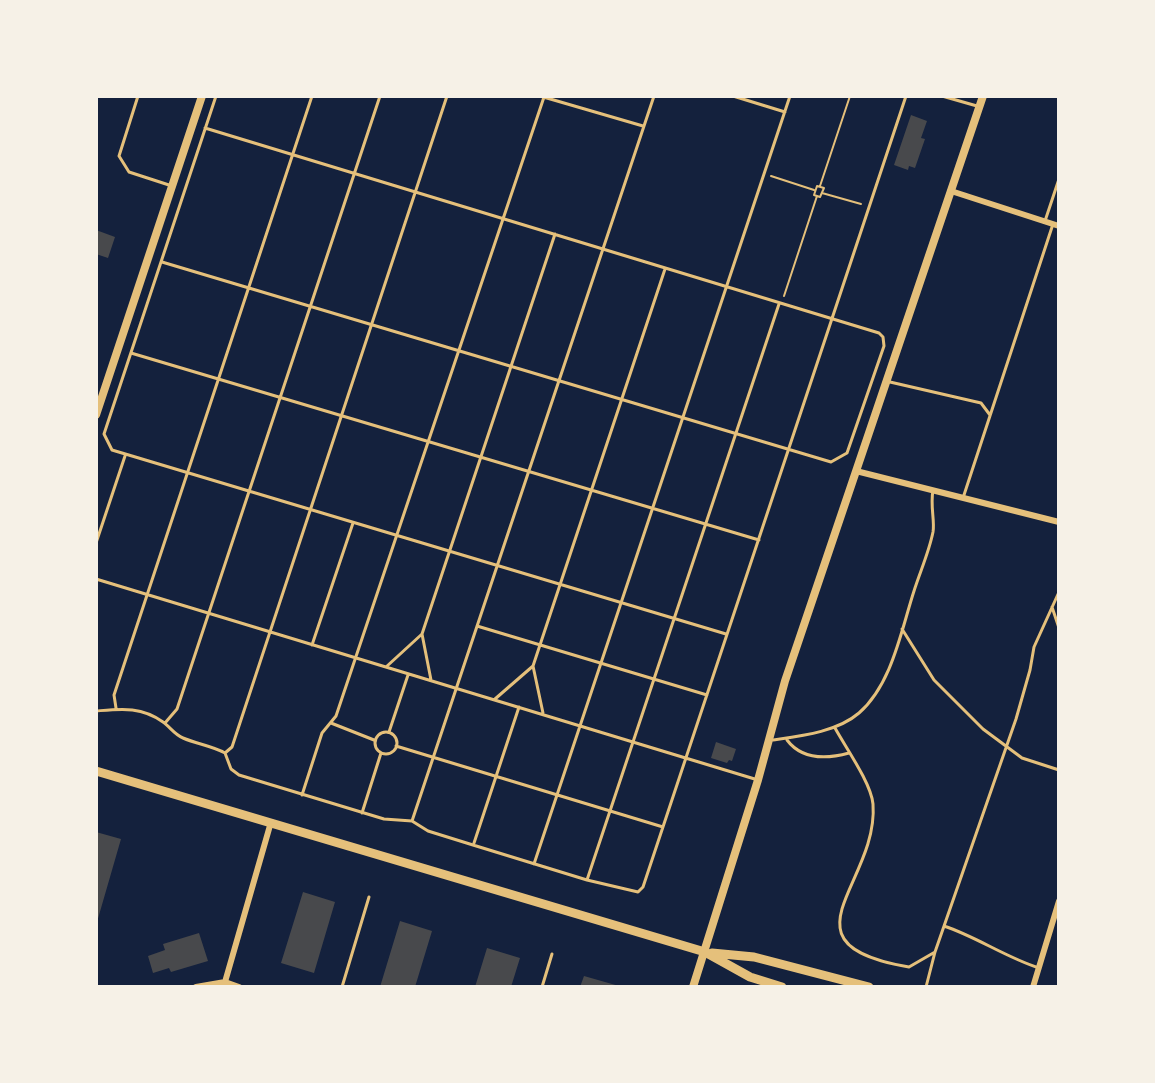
<!DOCTYPE html>
<style>
body{margin:0}
#map{position:relative;width:1155px;height:1083px;overflow:hidden;background:#14213d;font-family:"Public Sans",sans-serif}
canvas{display:block}
.frame{position:absolute;inset:0;border:98px solid #f6f1e7;pointer-events:none}
</style>
<div id="map">
<canvas width="1155" height="1083"></canvas>
<div class="frame"></div>
</div>
<script>
const ctx = document.querySelector('canvas').getContext('2d');
ctx.lineJoin = 'round';
function fillPath(path, color) {
  ctx.fillStyle = color;
  ctx.fill(path, 'evenodd');
}
function stroke(path, color, width, dash) {
  ctx.strokeStyle = color;
  ctx.lineWidth = width;
  ctx.lineCap = dash ? 'butt' : 'round';
  ctx.setLineDash(dash || []);
  ctx.stroke(path);
}
fillPath(new Path2D(`
 M911,115L927,121L921,138L925,139L915,168L909,166L908,170L894,165Z
 M96,230L115,237L108,258L96,254Z
 M716,742L736,749L732,761L729,760L727,763L711,758Z
 M96,832L121,839L97,922H96Z
 M303,892L335,902L314,973L281,963Z
 M400,921L432,931L415,987H380Z
 M199,933L208,961L171,972L169,968L153,973L148,956L165,950L163,944Z
 M487,948L520,958L511,987H475Z
 M584,976L619,986V987H580Z`), '#48494c');
stroke(new Path2D(`
 M771,176L814,190
 M820,186L850,96
 M822,193L861,204
 M784,296L817,196L814,195L817,186L824,188L820,197L817,196`), '#e5c07b', 2);
stroke(new Path2D(`
 M138,96L119,156L129,172L169,185
 M216,96L104,434L112,450L726,634
 M540,96L643,126
 M733,96L785,112
 M942,96L977,106
 M1045,221L1059,179
 M162,262L831,462L847,453L884,346L883,337L879,333L205,128
 M131,353L759,540
 M890,382L981,403L990,415
 M963,498L1053,224
 M96,543L125,456
 M96,579L758,780
 M1052,607L1059,628
 M477,626L707,695
 M902,629L934,680L983,729L1022,758L1059,770
 M422,634L431,680
 M312,645L353,523
 M533,666L543,713
 M386,667L422,634L555,234
 M495,699L533,666L665,269
 M116,708L114,695L312,96
 M96,711C120,709 141,706 163,722C170,727 175,735 183,738C197,744 212,746 225,753L231,769L239,775L384,819L412,821L428,831L473,845L587,880L638,892L643,887L906,96
 M165,723L177,709L380,96
 M331,723L374,740
 M835,728C846,748 871,783 873,804C879,884 774,944 909,967L935,952
 M389,732L408,675
 M375 743a11 11 0 1 1 22 0a11 11 0 1 1-22 0Z
 M773,740C801,736 837,732 859,713C892,684 901,631 914,591C920,572 929,552 933,532C935,520 930,507 933,490
 M787,740C802,760 827,759 849,753
 M396,746L663,827
 M225,753L232,747L447,96
 M302,795L322,733L336,716L544,97
 M362,813L381,753
 M412,821L654,96
 M474,843L519,707
 M534,864L790,96
 M587,880L779,304
 M944,926C977,937 1005,957 1039,968
 M342,987L369,897
 M542,987L552,954
 M926,987L935,952L1016,719L1030,670L1034,647L1059,592`), '#e5c07b', 3);
stroke(new Path2D(`
 M951,191L1059,226
 M856,471L1059,522
 M225,982L271,822
 M196,987L225,982L239,987
 M1033,987L1059,901`), '#e5c07b', 6);
stroke(new Path2D(`
 M96,415L202,96
 M693,987L758,780L785,681L983,96`), '#e5c07b', 8);
stroke(new Path2D(`
 M96,771L705,952L750,977L782,987
 M712,953L754,957L869,987`), '#e5c07b', 9);
</script>
